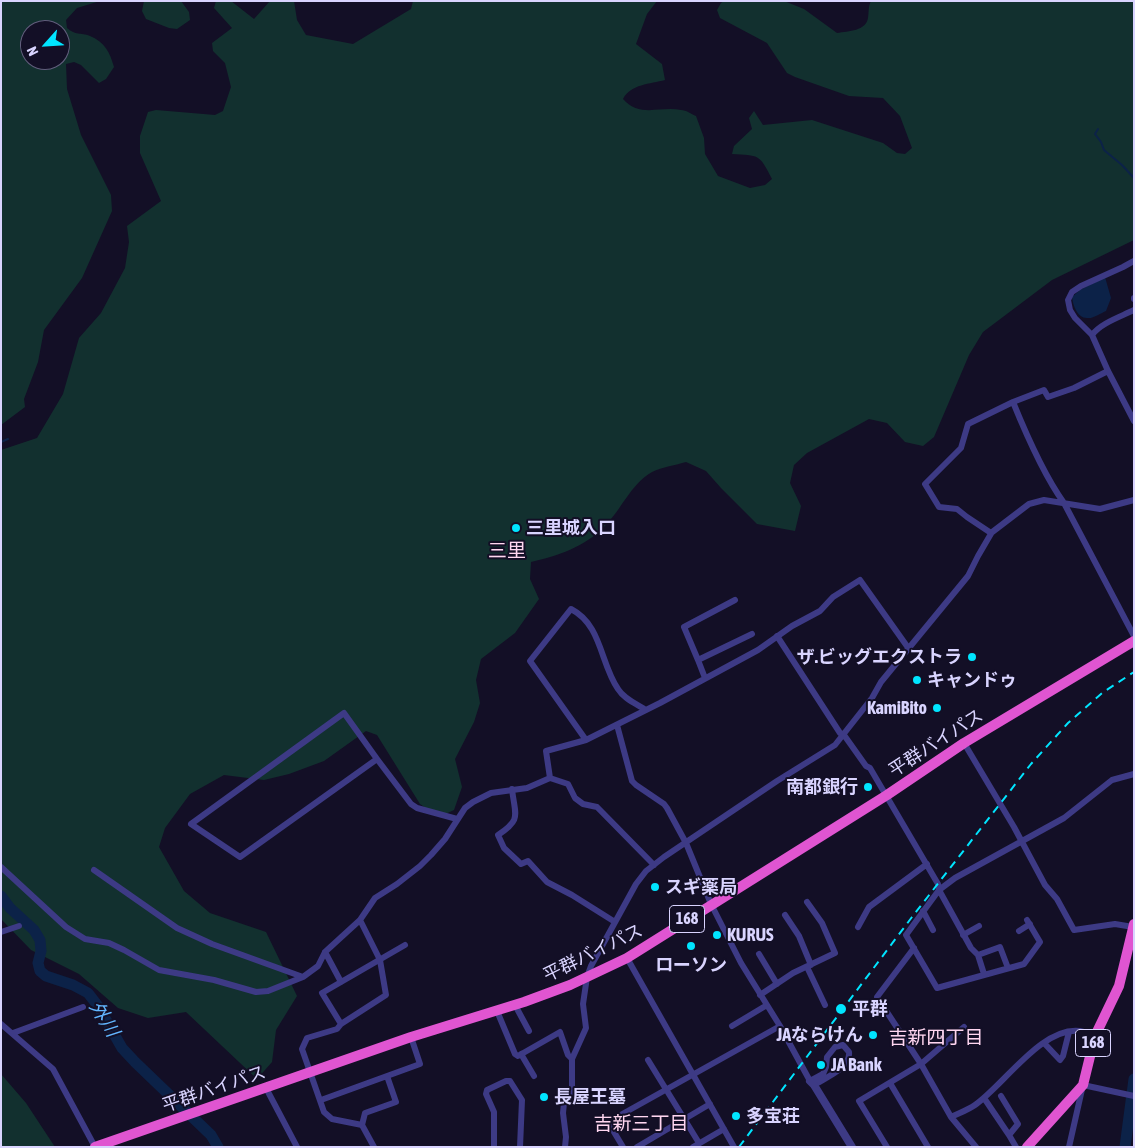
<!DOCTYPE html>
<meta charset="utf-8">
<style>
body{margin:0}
#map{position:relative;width:1135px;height:1148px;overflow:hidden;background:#130f26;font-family:"Asap Condensed",sans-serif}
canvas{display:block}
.frame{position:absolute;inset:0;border:2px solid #d9d4ff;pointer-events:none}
.north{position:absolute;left:20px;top:20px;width:50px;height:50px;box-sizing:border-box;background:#130f26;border:1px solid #625e7d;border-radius:50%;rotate:244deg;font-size:14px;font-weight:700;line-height:20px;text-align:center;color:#d9d4ff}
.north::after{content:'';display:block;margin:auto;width:18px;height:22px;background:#00e5ff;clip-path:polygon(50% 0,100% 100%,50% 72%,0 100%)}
</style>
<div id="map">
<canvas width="1135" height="1148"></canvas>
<div class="frame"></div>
<div class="north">N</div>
</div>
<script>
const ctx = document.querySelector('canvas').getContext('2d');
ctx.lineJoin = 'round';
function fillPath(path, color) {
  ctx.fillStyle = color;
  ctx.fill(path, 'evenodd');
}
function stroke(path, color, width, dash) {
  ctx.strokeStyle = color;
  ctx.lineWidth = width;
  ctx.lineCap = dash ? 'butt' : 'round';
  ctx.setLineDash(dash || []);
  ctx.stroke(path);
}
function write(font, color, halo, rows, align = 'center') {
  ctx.font = font + ' "Asap Condensed","Noto Sans JP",sans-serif';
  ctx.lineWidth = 4;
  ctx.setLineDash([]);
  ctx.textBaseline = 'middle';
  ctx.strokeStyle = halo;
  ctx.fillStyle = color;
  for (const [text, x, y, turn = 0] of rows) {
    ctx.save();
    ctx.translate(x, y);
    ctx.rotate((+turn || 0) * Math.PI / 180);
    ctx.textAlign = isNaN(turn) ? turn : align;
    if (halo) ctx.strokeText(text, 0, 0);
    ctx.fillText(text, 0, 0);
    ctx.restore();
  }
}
fillPath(new Path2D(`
 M1,1H100L77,8L66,20L67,28C76,36 80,32 90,36C105,42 110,53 114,67L106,79L99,83L81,65L74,62L66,64L67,89L81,135L111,195L112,211L82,278L44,330L38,362L24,399L25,407L1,425ZM30,30H60V60H30Z
 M144,1H181L189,12L190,20L177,29L169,28L146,19L142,11Z
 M216,1H231L254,19L270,1H294L297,20L306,35L353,44L411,9L413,1H657L647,14L636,44L662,64L665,80C650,84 631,84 623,99C639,118 660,106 681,110C686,110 691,114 696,116L704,138L705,154L718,176L750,188L765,185L772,179C759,153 759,156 732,154L734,146L752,129L749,118L754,111L763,125L812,120L883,143L897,153L905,154L912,148L900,116L883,98L849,96L795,77L787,73L767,43L720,18L717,10L721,3L724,1H784L804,9L837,33C849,31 866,31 868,18C869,12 868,7 871,1H1134V240L1052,280L983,332L969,355L934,437L923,446L905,442L887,423L869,419L807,453L794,465L790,483L801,506L795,531L757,524L721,488L706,471L686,462C676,465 662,467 652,472C630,485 622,509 604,527C584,547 558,556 531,562L530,579L539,599L515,633L481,659L476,680L480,703L474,722L455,759L462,787L454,810L439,817L420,804L377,735L366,731L324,761L289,774L264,780L224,775L190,794L165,828L159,847L184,891L210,913L266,932L297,996L276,1030L272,1062L257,1079L186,1012L148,1018L118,1008L79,974L31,950L1,919V450L37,438L63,394L79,338L101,313L125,268L129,242L127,226L161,201L140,153V136L148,112L156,110L215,115L223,111L231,87L225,63L213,51L212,43L232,28L214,8Z
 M1,1074L26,1103L55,1147H1Z`), '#12302f');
fillPath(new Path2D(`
 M1105,277L1111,298L1106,311C1101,313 1093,319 1087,318C1077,318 1073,305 1072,297L1080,290Z`), '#0c2248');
stroke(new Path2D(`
 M1098,129L1095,134L1101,142L1104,150L1122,165L1134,178
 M1,442L8,439`), '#0c2248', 2);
stroke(new Path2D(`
 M1,896L10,908L34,930L40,940L41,951L38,963L40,971L46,976L73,985L88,993L98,1006L122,1048L135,1062L211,1135L218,1147
 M1125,1147L1134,1079`), '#0c2248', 11);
stroke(new Path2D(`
 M1134,261L1123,267L1081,286L1072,292L1068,300L1070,310L1075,318L1092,335L1108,371L1134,421
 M1134,298V299
 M1092,335C1101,323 1120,317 1134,310
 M1108,371L1074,388L1048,397L1044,390L1013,402L968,424L961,448L925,484L939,507L957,509L967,517L991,533L1029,504L1044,500L1100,509L1134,500
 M1013,402C1026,434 1043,474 1064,503L1134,636
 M777,636L840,733L844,735L866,766L870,768L938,884L939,890L971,948L978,955L984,974
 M698,660L684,627L735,600
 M705,678L698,660L752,634
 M344,713L377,759L240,857L191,824Z
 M617,725L632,781L636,785L664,804L667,808L686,843L711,904L741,963L780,1026L810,1081L823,1074L826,1067L827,1057L835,1047L843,1045L849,1052C851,1068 825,1078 814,1085
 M586,740L530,661L571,609C602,625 600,663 618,689C624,699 637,704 646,710
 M964,743L1014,827L1045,885L1057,899L1074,930L1115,924L1133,927
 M377,759L411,804L417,808L457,819
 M550,778L568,784L575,798L583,804L597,807L654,865
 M512,789C515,816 522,819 498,835L504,848L521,864L528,861L547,882L572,895L615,922
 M1,867L66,927L85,939L109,943L124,950L159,970L214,980L256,992L268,991L303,977L318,966L325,952L360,920L375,898L397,884L420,866L431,855L445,839L465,808L473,802L491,793L527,788L550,778L546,751L586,740L660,703L758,650L792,626L820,611L833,597L860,580L909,649
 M94,870L177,928L212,944L303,977
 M923,911L933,930
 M785,915L799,936L811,965
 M360,920L380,960L386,995L341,1024L337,1029L307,1038L302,1049L324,1112L332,1119L362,1125L374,1147
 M1027,920L1040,942L1024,964L937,988L906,935L939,890L955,878L1064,818L1112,780L1134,774
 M858,927L869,907L927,864
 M1019,931L1030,924
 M1,932L19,926
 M963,935L979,926
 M914,948L877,997L921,1064L951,1117L976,1147
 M325,952L341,982
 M759,954L777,984
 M978,955L1000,947L1008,968
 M627,958L734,1147
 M807,967L825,1005
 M760,995L793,973L835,953L822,923L807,902
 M515,1005L529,1031
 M497,1011L515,1054L518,1056L560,1032L568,1055L572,1059
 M1,1024L53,1069L95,1147
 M341,1024L322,993L405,945
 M732,1026L767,1005
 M13,1033L83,1007
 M1044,1043L1060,1060L1063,1056L1069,1032
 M521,1054L534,1076
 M648,1060L699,1143
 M890,1083L928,1147
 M266,1088L297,1147
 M1001,1096L1018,1124L1009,1135L1016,1147
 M984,1098L1009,1135
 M321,1100L420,1064L411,1037
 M951,1117C959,1113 968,1110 975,1105C1004,1085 1042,1026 1080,1031C1085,1032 1091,1034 1095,1036
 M362,1125L365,1113L396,1102L387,1076
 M494,1147V1112L486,1094L487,1090L506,1081H510L522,1100L520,1147
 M565,1147L566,1137L563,1113L564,1103L572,1092V1059L586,1028L583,1004L587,977L591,966L636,884L646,871L664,857L777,781L835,745L872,698L881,682L968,576L978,556L992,532
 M623,1147L608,1122L780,1026
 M637,1147L710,1104
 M693,1147L724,1129
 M887,1147L859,1101L921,1064L964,1027
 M1069,1147L1083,1085L1134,1096`), '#3d3a85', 6);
stroke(new Path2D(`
 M810,1081L814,1085L852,1147`), '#3d3a85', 8);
stroke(new Path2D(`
 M95,1147L411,1037L524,1002L570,985L627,958L887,795L964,743L1134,641
 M1027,1147L1083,1085L1095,1036L1119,986L1134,924`), '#e055d1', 10);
stroke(new Path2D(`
 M739,1147L912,917L1031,764L1068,723L1102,693L1134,672`), '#00e5ff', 2, [8, 6]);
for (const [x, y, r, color] of [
 [516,528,5,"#00e5ff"],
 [972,657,5,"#00e5ff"],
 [917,680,5,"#00e5ff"],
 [937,708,5,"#00e5ff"],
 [868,787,5,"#00e5ff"],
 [655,887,5,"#00e5ff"],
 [717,935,5,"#00e5ff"],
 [691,946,5,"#00e5ff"],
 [841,1009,6,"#00e5ff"],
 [873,1035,5,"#00e5ff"],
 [821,1065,5,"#00e5ff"],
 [544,1097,5,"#00e5ff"],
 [736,1116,5,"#00e5ff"]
]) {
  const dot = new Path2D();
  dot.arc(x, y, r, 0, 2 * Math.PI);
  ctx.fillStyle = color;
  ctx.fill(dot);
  stroke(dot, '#130f26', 2);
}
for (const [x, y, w] of [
 [687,919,35],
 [1093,1043,35]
]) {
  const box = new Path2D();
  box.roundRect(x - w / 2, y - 13.5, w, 27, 4);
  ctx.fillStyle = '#130f26';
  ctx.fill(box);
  stroke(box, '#d9d4ff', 1);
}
write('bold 16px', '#d9d4ff', null, [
 ["168",687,919],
 ["168",1093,1043]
]);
write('bold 18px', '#d9d4ff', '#130f26', [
 ["三里城入口",526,528],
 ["ザ.ビッグエクストラ",962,657,"right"],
 ["キャンドゥ",927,680],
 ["KamiBito",927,708,"right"],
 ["南都銀行",858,787,"right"],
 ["スギ薬局",665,887],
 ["KURUS",727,935],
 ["ローソン",691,965,"center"],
 ["平群",852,1009],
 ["JAならけん",863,1035,"right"],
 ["JA Bank",831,1065],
 ["長屋王墓",554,1097],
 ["多宝荘",746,1116]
], 'left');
write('18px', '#d9d4ff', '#130f26', [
 ["平群バイパス",936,743,-33],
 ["平群バイパス",593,953,-26],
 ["平群バイパス",214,1089,-19]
]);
write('19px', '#ffd6f0', '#130f26', [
 ["三里",507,551],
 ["吉新四丁目",936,1038],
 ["吉新三丁目",641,1124]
]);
write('italic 19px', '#62b6ff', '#130f26', [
 ["外川",104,1019,58]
]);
</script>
